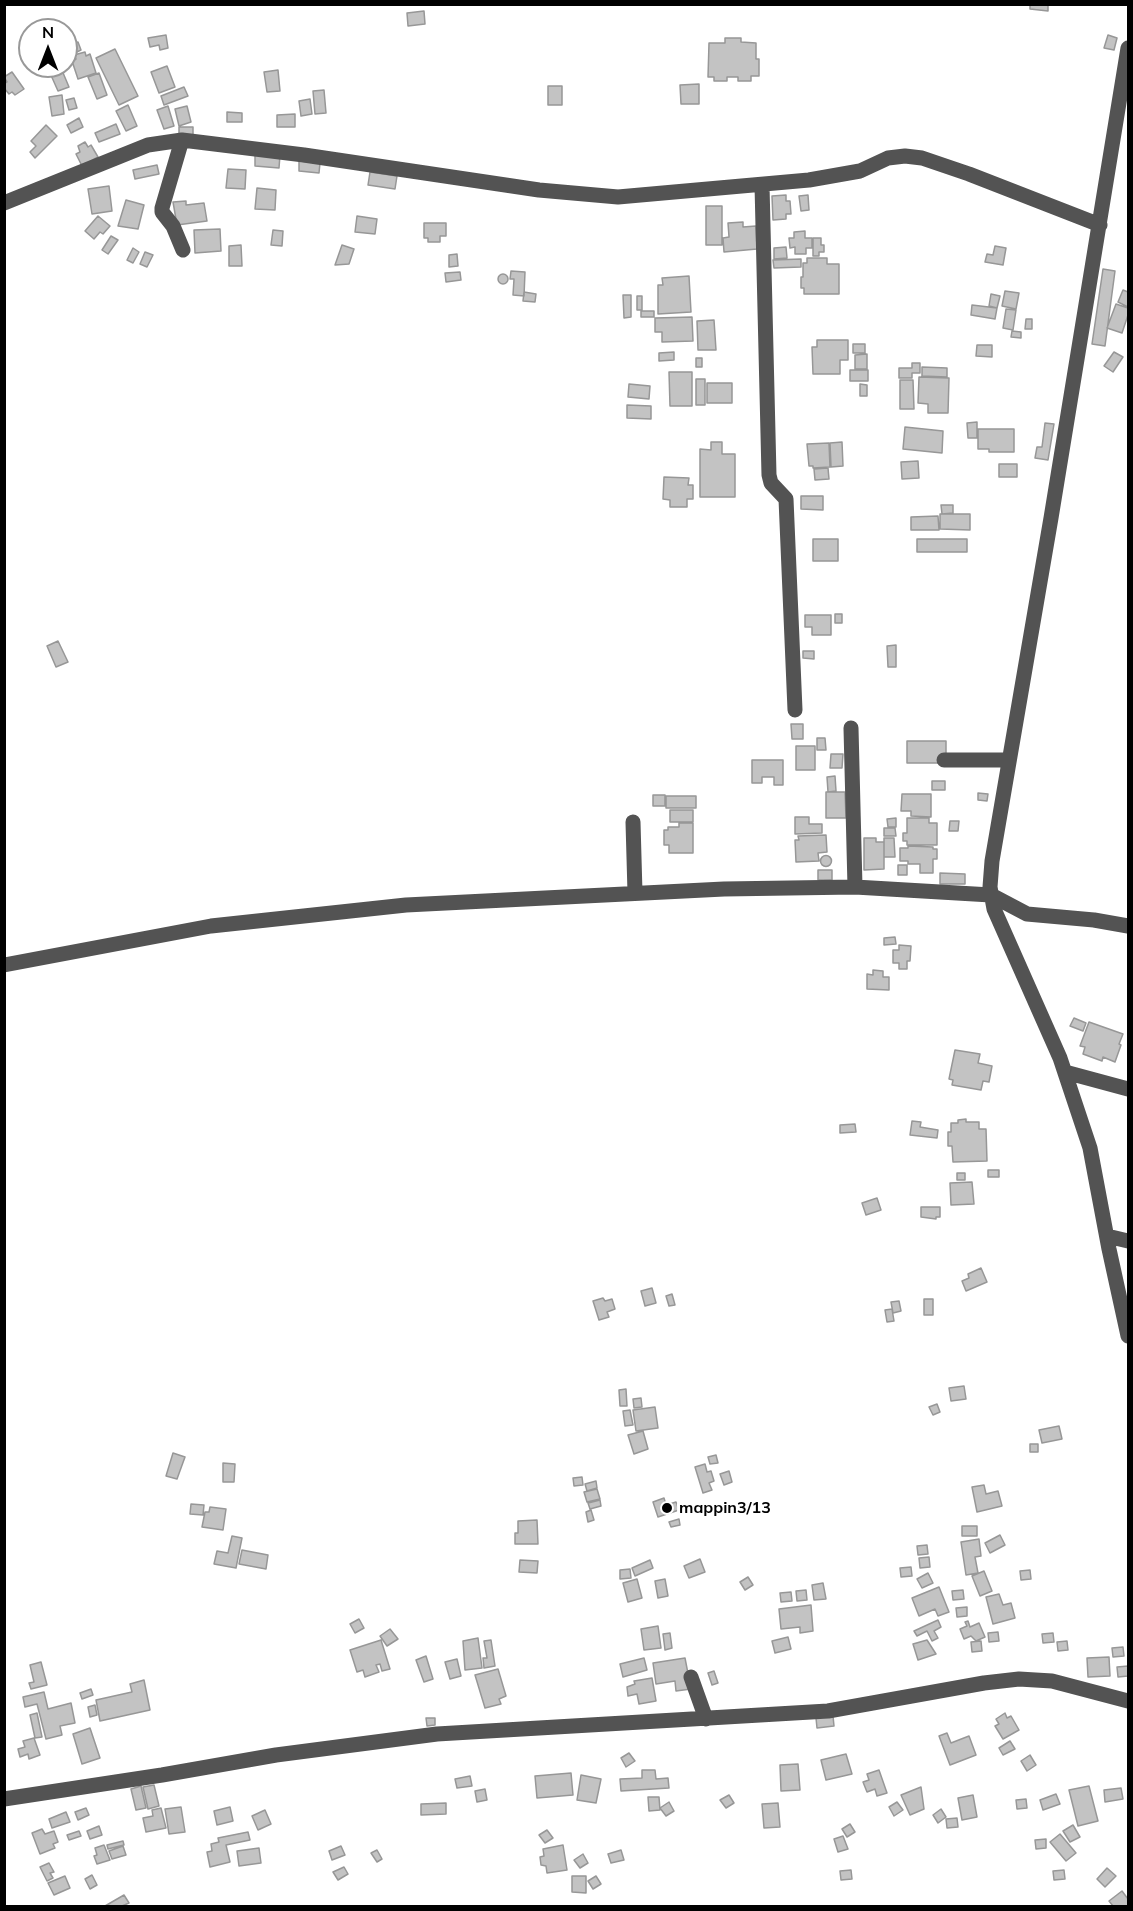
<!DOCTYPE html>
<style>
body{margin:0}
#map{position:relative;width:1133px;height:1911px;overflow:hidden;background:#fff;font-family:Mulish,sans-serif}
canvas{display:block}
.frame{position:absolute;inset:0;border:6px solid #000;pointer-events:none}
.north{position:absolute;left:18px;top:18px;width:60px;height:60px;box-sizing:border-box;background:#fff;border:2px solid #999;border-radius:50%;rotate:0deg;font-size:16px;font-weight:700;line-height:24px;text-align:center;color:#000}
.north::after{content:'';display:block;margin:auto;width:21px;height:27px;background:#000;clip-path:polygon(50% 0,100% 100%,50% 72%,0 100%)}
</style>
<div id="map">
<canvas width="1133" height="1911"></canvas>
<div class="frame"></div>
<div class="north">N</div>
</div>
<script>
const ctx = document.querySelector('canvas').getContext('2d');
ctx.lineJoin = 'round';
function fillPath(path, color) {
  ctx.fillStyle = color;
  ctx.fill(path, 'evenodd');
}
function stroke(path, color, width, dash) {
  ctx.strokeStyle = color;
  ctx.lineWidth = width;
  ctx.lineCap = dash ? 'butt' : 'round';
  ctx.setLineDash(dash || []);
  ctx.stroke(path);
}
function write(font, color, halo, rows, align = 'center') {
  ctx.font = font + ' Mulish,sans-serif';
  ctx.lineWidth = 6;
  ctx.setLineDash([]);
  ctx.textBaseline = 'middle';
  ctx.strokeStyle = halo;
  ctx.fillStyle = color;
  for (const [text, x, y, turn = 0] of rows) {
    ctx.save();
    ctx.translate(x, y);
    ctx.rotate((+turn || 0) * Math.PI / 180);
    ctx.textAlign = isNaN(turn) ? turn : align;
    if (halo) ctx.strokeText(text, 0, 0);
    ctx.fillText(text, 0, 0);
    ctx.restore();
  }
}
const building = new Path2D(`
 M1030,4H1048V11L1030,9Z
 M424,11L425,24L408,26L407,13Z
 M166,35L168,48L160,50L159,45L150,47L148,38Z
 M1108,35L1117,38L1114,50L1104,48Z
 M725,38H741V42L756,43V59H759V76H751V81H738V77H727V81H714V77H708L709,43H725Z
 M78,42L81,50L66,57V48Z
 M115,49L138,96L119,105L96,58Z
 M85,52L86,56L90,54L96,73L78,79L72,61L76,59L74,55Z
 M167,66L175,87L159,93L151,72Z
 M61,68L69,87L58,91L50,73Z
 M278,70L280,91L267,92L264,72Z
 M12,72L24,89L15,95L12,92L9,94L4,88V84L7,82L4,77Z
 M99,73L107,95L97,99L88,77Z
 M699,84V104H681L680,85Z
 M548,86H562V105H548Z
 M184,87L188,96L164,105L161,96Z
 M324,90L326,113L315,114L313,91Z
 M62,95L64,114L52,116L49,97Z
 M74,98L77,108L69,110L66,100Z
 M310,99L312,114L301,116L299,101Z
 M128,105L137,126L126,131L116,111Z
 M168,106L174,126L164,129L157,110Z
 M187,106L191,122L179,126L175,109Z
 M227,112L242,113V122H227Z
 M295,114V127H277V115Z
 M79,118L83,127L71,133L67,125Z
 M116,124L120,134L99,142L95,133Z
 M46,125L57,136L35,158L30,152L36,146L31,141Z
 M179,127H193V135H179Z
 M85,142L88,147L91,145L98,157L82,166L76,154L80,152L78,146Z
 M255,153L280,155L279,168L255,166Z
 M299,161L320,163L319,173L299,171Z
 M157,165L159,174L135,179L133,170Z
 M228,169L246,170L245,189L226,188Z
 M370,172L397,176L395,189L368,185Z
 M109,186L112,211L92,214L88,189Z
 M257,188L276,190L275,210L255,209Z
 M786,195V201H790L791,214H786V219L773,220L772,196Z
 M808,195L809,210L801,211L799,196Z
 M126,200L144,205L138,229L118,226Z
 M186,201V205L204,203L207,221L177,225L173,202Z
 M706,206H722V245H706Z
 M98,216L110,226L103,234L100,232L94,239L85,231Z
 M357,216L377,219L375,234L355,232Z
 M743,222V227L756,226L757,249L724,252L723,238L729,237L728,223Z
 M424,223H446V236H440V242H428V238H424Z
 M220,229L221,251L195,253L194,230Z
 M273,230L283,231L282,246L271,245Z
 M805,231V238H812V248H806V254H795V247L790,248L789,238H794V232Z
 M111,236L118,240L108,254L102,250Z
 M813,238H821V245H824V252H819V256H813Z
 M241,245L242,266H229V246Z
 M342,245L354,249L349,264L335,265Z
 M995,246L1006,248L1003,265L985,262L987,254L993,255Z
 M786,247L787,258L774,259V248Z
 M133,248L139,252L133,263L127,260Z
 M145,252L153,255L147,267L140,264Z
 M457,254L458,266L449,267V255Z
 M807,258H827V264H839V294H804V288H801V277H803V263H807Z
 M801,259V267L774,268L773,260Z
 M1103,269L1115,271L1105,346L1092,344Z
 M511,271L525,272L524,296L513,295L514,279H510Z
 M460,272L461,280L446,282L445,273Z
 M498 279a5 5 0 1 1 10 0a5 5 0 1 1-10 0Z
 M689,276L691,312L658,314V285H663L662,278Z
 M1123,290L1128,292V307L1118,302Z
 M1005,291L1019,293L1016,309L1002,306Z
 M524,292L536,294L535,302L523,301Z
 M991,294L1000,296L997,308L989,306Z
 M623,295H631V317L624,318Z
 M637,296H642V310H637Z
 M1116,304L1128,308V315L1122,333L1107,328Z
 M972,305L997,308L995,319L971,315Z
 M1006,309L1016,310L1013,330L1003,328Z
 M641,311H654V317H641Z
 M692,317L693,341L662,342V332H655V318Z
 M1026,319H1032V329H1025Z
 M714,320L716,350H698L697,321Z
 M1012,331L1021,332V338L1011,337Z
 M817,340H848V360H840V374H813L812,347H817Z
 M853,344H865V353H853Z
 M977,345H992V357L976,356Z
 M674,352V360L659,361V353Z
 M1114,352L1123,357L1113,372L1104,366Z
 M867,354V369H855V355Z
 M696,358H702V367H696Z
 M912,363H920V373H912V378H899V368H912Z
 M922,367L947,368V377L922,376Z
 M850,370H868V381H850Z
 M669,372H692V406H670Z
 M919,377L949,378L948,413H928V404L918,403Z
 M696,379H705V405H696Z
 M900,380H913L914,409H900Z
 M707,383H732V403H707Z
 M629,384L650,386L649,399L628,397Z
 M860,384L867,385V396H860Z
 M627,405L651,406V419L627,418Z
 M977,422V438H968L967,423Z
 M1045,423L1054,424L1048,460L1035,458L1037,447H1042Z
 M905,427L943,431L942,453L903,449Z
 M978,429H1014V452H989V449H978Z
 M711,442H722V454H735V497H700V449L711,450Z
 M842,442L843,466L831,467L830,443Z
 M829,443L830,467L813,468V466H809L807,444Z
 M918,461L919,478L902,479L901,462Z
 M999,464H1017V477H999Z
 M828,468L829,479L815,480L814,469Z
 M664,477L689,478L688,485H693V499H687V507H670V500L663,499Z
 M801,496H823V510L801,509Z
 M941,505H953V513L942,514Z
 M940,514H970V530L940,529Z
 M938,516L939,530H911V517Z
 M813,539H838V561H813Z
 M917,539H967V552H917Z
 M835,614H842V623H835Z
 M805,615H831V635H812V627H805Z
 M58,641L68,662L56,667L47,646Z
 M896,645V667H888L887,646Z
 M803,651H814V659L803,658Z
 M791,724H803V739H792Z
 M817,738H825L826,750H817Z
 M907,741H946V756L938,763H907Z
 M796,746H815V770H796Z
 M831,754H843L842,768H830Z
 M752,760H783V785H774V777H762V783H752Z
 M835,776L836,791L828,792L827,777Z
 M932,781H945V790H932Z
 M826,792H845L846,818H826Z
 M978,793L988,794L987,801L978,800Z
 M902,794H931V817L911,816V811H901Z
 M653,795H665V806H653Z
 M666,796H696V808H666Z
 M670,810H693V822H670Z
 M795,817H809V824H822V833L795,834Z
 M896,818V827H888L887,819Z
 M907,818H929V823H937V845H907V841H903V833H907Z
 M950,821H959L958,831H949Z
 M679,823H693V853H669V845H664V830H668V827H679Z
 M884,828H895L896,836H884Z
 M826,835L827,852L818,853L819,861L796,862L795,840H799L798,836Z
 M864,838H876V842H884V869L864,870Z
 M884,838H894L895,857H884Z
 M908,846L933,847V849H937V859H933V873H920V864H908V861H900V848H908Z
 M820.5 861a5.5 5.5 0 1 1 11 0a5.5 5.5 0 1 1-11 0Z
 M898,865H907V875H898Z
 M818,870H832V880H818Z
 M940,873L965,874V884H940Z
 M895,937L896,944L884,945V938Z
 M899,945L911,946L910,961H907V969H899V963H893V950H899Z
 M873,970L883,971V977H889V990L867,989V974L873,975Z
 M1074,1018L1086,1023L1083,1031L1070,1026Z
 M1089,1022L1123,1034L1119,1044L1121,1045L1115,1062L1103,1057L1102,1061L1083,1054L1085,1047L1080,1046Z
 M955,1050L980,1054L978,1063L992,1066L989,1082L983,1081L981,1090L952,1085L953,1080L949,1079Z
 M966,1119V1122H979V1129H986L987,1161L953,1162L952,1146H948V1132H951V1123H958V1120Z
 M912,1121L921,1122L920,1127L938,1130L937,1138L910,1135Z
 M855,1124L856,1132L840,1133V1125Z
 M988,1170H999V1177H988Z
 M957,1173H965V1180H957Z
 M972,1182L974,1204L951,1205L950,1183Z
 M877,1198L881,1210L866,1215L862,1203Z
 M921,1207H940V1217H936V1219L921,1217Z
 M981,1268L987,1282L966,1291L962,1281L969,1278L968,1274Z
 M652,1288L656,1303L645,1306L641,1291Z
 M672,1294L675,1305L669,1306L666,1296Z
 M603,1298L605,1301L612,1299L615,1309L607,1312L609,1317L599,1320L593,1301Z
 M924,1299H933V1315H924Z
 M899,1301L901,1311L893,1313L891,1302Z
 M892,1309L894,1321L887,1322L885,1310Z
 M964,1386L966,1399L951,1401L949,1388Z
 M626,1389L627,1406H620L619,1390Z
 M641,1398L642,1407L634,1408L633,1399Z
 M937,1404L940,1412L933,1415L929,1407Z
 M655,1407L658,1428L636,1431L633,1410Z
 M630,1410L633,1425L625,1426L623,1411Z
 M1059,1426L1062,1439L1042,1443L1039,1430Z
 M643,1431L648,1449L634,1454L628,1435Z
 M1030,1444H1038V1452H1030Z
 M173,1453L185,1457L177,1479L166,1476Z
 M716,1455L718,1463L710,1464L708,1457Z
 M223,1463L235,1464L234,1482H223Z
 M705,1464L707,1472L711,1471L714,1481L709,1483L712,1490L703,1493L695,1467Z
 M729,1471L732,1482L724,1485L720,1474Z
 M582,1477L583,1485L574,1486L573,1478Z
 M596,1481L597,1488L587,1491L585,1484Z
 M984,1485L986,1494L998,1491L1002,1506L977,1512L972,1487Z
 M597,1489L600,1499L587,1502L584,1492Z
 M664,1498L666,1505L676,1502L679,1510L658,1517L653,1502Z
 M600,1500L601,1506L590,1509L588,1503Z
 M191,1504L204,1505L203,1515L190,1514Z
 M210,1507L226,1509L223,1530L202,1527L205,1512H209Z
 M591,1510L594,1520L588,1522L586,1512Z
 M679,1519L680,1525L671,1527L669,1522Z
 M537,1520L538,1544H515V1533H518V1521Z
 M962,1526H977V1536H962Z
 M1000,1535L1005,1545L990,1553L985,1543Z
 M232,1536L242,1538L236,1568L214,1564L217,1551L228,1553Z
 M979,1539L981,1556L975,1557L978,1573L966,1575L961,1542Z
 M927,1545L928,1554L918,1555L917,1546Z
 M242,1550L268,1555L266,1569L239,1564Z
 M929,1557L930,1567L920,1568L919,1558Z
 M700,1559L705,1572L689,1578L684,1566Z
 M520,1560L538,1561L537,1573L519,1572Z
 M650,1560L653,1568L635,1576L632,1568Z
 M911,1567L912,1576L901,1577L900,1568Z
 M630,1569L631,1578L620,1579V1570Z
 M1030,1570L1031,1579L1021,1580L1020,1571Z
 M984,1571L992,1591L980,1596L972,1576Z
 M928,1573L933,1583L922,1588L917,1579Z
 M748,1577L753,1585L745,1590L740,1582Z
 M637,1579L642,1598L628,1602L623,1583Z
 M665,1579L668,1596L658,1598L655,1581Z
 M823,1583L826,1599L814,1600L812,1585Z
 M939,1587L949,1612L938,1616L935,1609L919,1616L912,1598Z
 M806,1590L807,1600L797,1601L796,1591Z
 M963,1590L964,1599L953,1600L952,1591Z
 M791,1592L792,1601L781,1602L780,1593Z
 M999,1594L1003,1605L1011,1603L1015,1618L993,1624L986,1597Z
 M811,1605L813,1631L800,1633V1627L781,1629L779,1609Z
 M967,1607V1616L957,1617L956,1608Z
 M359,1619L364,1628L355,1633L350,1624Z
 M938,1620L941,1627L934,1631L938,1638L932,1641L927,1631L917,1636L914,1631Z
 M968,1621L970,1627L979,1623L985,1637L976,1641L971,1636L964,1639L960,1629L967,1626L965,1622Z
 M658,1626L661,1648L644,1650L641,1629Z
 M390,1629L398,1639L387,1646L380,1636Z
 M998,1632L999,1641L989,1642L988,1633Z
 M670,1633L672,1648L665,1650L663,1634Z
 M1053,1633L1054,1642L1043,1643L1042,1634Z
 M788,1637L791,1649L775,1653L772,1641Z
 M478,1638L482,1668L465,1670L463,1641Z
 M381,1640L390,1669L382,1671L380,1664L376,1665L379,1672L365,1677L363,1670L357,1672L350,1650Z
 M491,1640L495,1666L484,1668L483,1658H487L484,1641Z
 M927,1640L936,1654L918,1660L913,1644Z
 M981,1641L982,1651L972,1652L971,1642Z
 M1067,1641L1068,1650L1058,1651L1057,1642Z
 M1123,1647L1124,1656L1113,1657L1112,1648Z
 M426,1656L433,1679L424,1682L416,1660Z
 M1109,1657L1110,1676L1088,1677L1087,1658Z
 M644,1658L647,1670L623,1677L620,1664Z
 M685,1658L691,1689L676,1691L675,1681L656,1684L653,1663Z
 M457,1659L461,1676L450,1679L445,1662Z
 M41,1662L47,1685L31,1689L29,1683L34,1682L30,1665Z
 M1128,1666V1676L1118,1677L1117,1667Z
 M498,1669L506,1696L499,1699L501,1704L485,1708L475,1675Z
 M714,1671L718,1683L712,1685L708,1673Z
 M652,1678L656,1701L639,1704L637,1694L628,1696L627,1687L635,1684L634,1681Z
 M144,1680L150,1710L100,1721L96,1700L132,1692L130,1684Z
 M91,1689L93,1695L82,1699L80,1693Z
 M44,1692L48,1709L71,1703L75,1723L60,1726L62,1735L46,1739L37,1704L25,1707L23,1697Z
 M95,1705L97,1715L90,1717L88,1707Z
 M37,1713L42,1737L35,1738L30,1715Z
 M1005,1713L1007,1718L1011,1716L1019,1730L1003,1739L995,1726L999,1724L996,1719Z
 M833,1716L834,1726L817,1728L816,1718Z
 M426,1718H435V1725L427,1726Z
 M90,1728L100,1758L82,1764L73,1734Z
 M947,1733L951,1743L969,1736L976,1755L950,1765L939,1736Z
 M34,1738L40,1755L29,1759L28,1754L20,1757L18,1749L25,1747L23,1741Z
 M1010,1741L1015,1749L1003,1755L999,1748Z
 M629,1753L635,1761L626,1767L621,1758Z
 M846,1754L852,1774L826,1780L821,1760Z
 M1030,1755L1036,1765L1027,1771L1021,1761Z
 M798,1764L800,1790L781,1791L780,1765Z
 M642,1770H655L656,1779L668,1778L669,1788L621,1791L620,1779L642,1778Z
 M879,1770L887,1793L877,1796L875,1789L867,1792L863,1782L869,1780L867,1774Z
 M571,1773L573,1795L537,1798L535,1776Z
 M581,1775L601,1779L596,1803L577,1800Z
 M470,1776L472,1786L457,1788L455,1779Z
 M154,1785L159,1806L148,1809L143,1787Z
 M141,1786L146,1808L136,1810L131,1789Z
 M1089,1786L1098,1821L1078,1826L1069,1790Z
 M921,1787L924,1809L910,1815L901,1795Z
 M1121,1788L1123,1799L1105,1802L1104,1790Z
 M485,1789L487,1800L477,1802L475,1791Z
 M1056,1794L1060,1804L1043,1810L1040,1800Z
 M729,1795L734,1803L726,1808L720,1800Z
 M973,1795L977,1817L962,1820L958,1798Z
 M648,1797H659L660,1810L649,1811Z
 M1026,1799L1027,1808L1017,1809L1016,1800Z
 M669,1802L674,1811L666,1816L660,1808Z
 M897,1802L903,1810L894,1816L889,1807Z
 M446,1803V1814L421,1815V1804Z
 M778,1803L780,1827L764,1828L762,1804Z
 M181,1807L185,1832L169,1834L165,1809Z
 M230,1807L233,1821L217,1825L214,1811Z
 M86,1808L89,1815L78,1820L75,1812Z
 M161,1808L166,1828L146,1832L143,1818L153,1816L152,1810Z
 M941,1809L946,1817L938,1823L933,1815Z
 M265,1810L271,1824L258,1830L252,1816Z
 M66,1812L70,1822L52,1828L49,1819Z
 M957,1818L958,1827L947,1828L946,1819Z
 M850,1824L855,1832L847,1837L842,1829Z
 M1073,1825L1080,1837L1070,1842L1063,1831Z
 M99,1826L102,1835L90,1839L87,1831Z
 M42,1829L45,1834L54,1831L58,1842L53,1844L55,1848L40,1854L32,1833Z
 M547,1830L553,1838L545,1843L539,1835Z
 M79,1831L81,1836L69,1840L67,1835Z
 M248,1832L250,1840L226,1845L230,1862L210,1867L207,1852L212,1851L211,1844L219,1842L218,1838Z
 M1060,1834L1076,1853L1066,1861L1050,1842Z
 M843,1836L848,1849L838,1852L834,1839Z
 M1046,1839V1848L1036,1849L1035,1840Z
 M123,1841L124,1845L108,1849L107,1845Z
 M104,1845L110,1860L97,1864L94,1856L97,1855L95,1848Z
 M563,1845L567,1870L547,1873L546,1866L541,1865L540,1857L544,1856L543,1849Z
 M123,1846L126,1855L112,1859L109,1851Z
 M341,1846L345,1855L332,1860L329,1851Z
 M259,1848L261,1863L239,1866L237,1851Z
 M377,1850L382,1859L377,1862L371,1853Z
 M621,1850L624,1860L611,1863L608,1854Z
 M583,1854L588,1863L580,1868L574,1860Z
 M49,1863L54,1872L50,1873L53,1878L47,1881L40,1867Z
 M344,1867L348,1874L338,1880L333,1872Z
 M1107,1868L1116,1876L1105,1887L1097,1879Z
 M851,1870L852,1879L841,1880L840,1871Z
 M1064,1870L1065,1879L1054,1880L1053,1871Z
 M92,1875L97,1885L90,1889L85,1879Z
 M65,1876L70,1888L54,1895L48,1883Z
 M572,1876H586V1893L572,1892Z
 M596,1876L601,1884L593,1889L588,1881Z
 M1122,1891L1128,1899V1906H1113L1109,1901Z
 M124,1895L129,1903L122,1906H105Z`);
fillPath(building, '#c3c3c3');
stroke(building, '#979797', 1.5);
stroke(new Path2D(`
 M1128,48L1051,518L992,861L990,887L994,909L1060,1058L1090,1148L1109,1249L1128,1336
 M182,140L162,208V212L173,226L183,250
 M762,185L769,475L771,483L786,499L795,710
 M4,203L148,145L182,140L304,155L539,190L618,197L809,180L860,171L888,158L905,156L922,158L969,174L1100,225
 M851,728L855,887
 M944,760H1009
 M633,822L635,893
 M4,965L211,926L406,905L724,889L855,887L991,895L1027,914L1094,920L1128,926
 M1065,1072L1128,1089
 M1107,1236L1128,1241
 M691,1677L706,1719
 M4,1799L162,1775L276,1755L437,1734L828,1711L984,1683L1019,1679L1052,1681L1128,1701`), '#535353', 15);
for (const [x, y, r, color] of [
 [667,1508,6,"#000"]
]) {
  const dot = new Path2D();
  dot.arc(x, y, r, 0, 2 * Math.PI);
  ctx.fillStyle = color;
  ctx.fill(dot);
  stroke(dot, '#fff', 2);
}
write('bold 16px', '#000', '#fff', [
 ["mappin3/13",679,1508]
], 'left');
</script>
